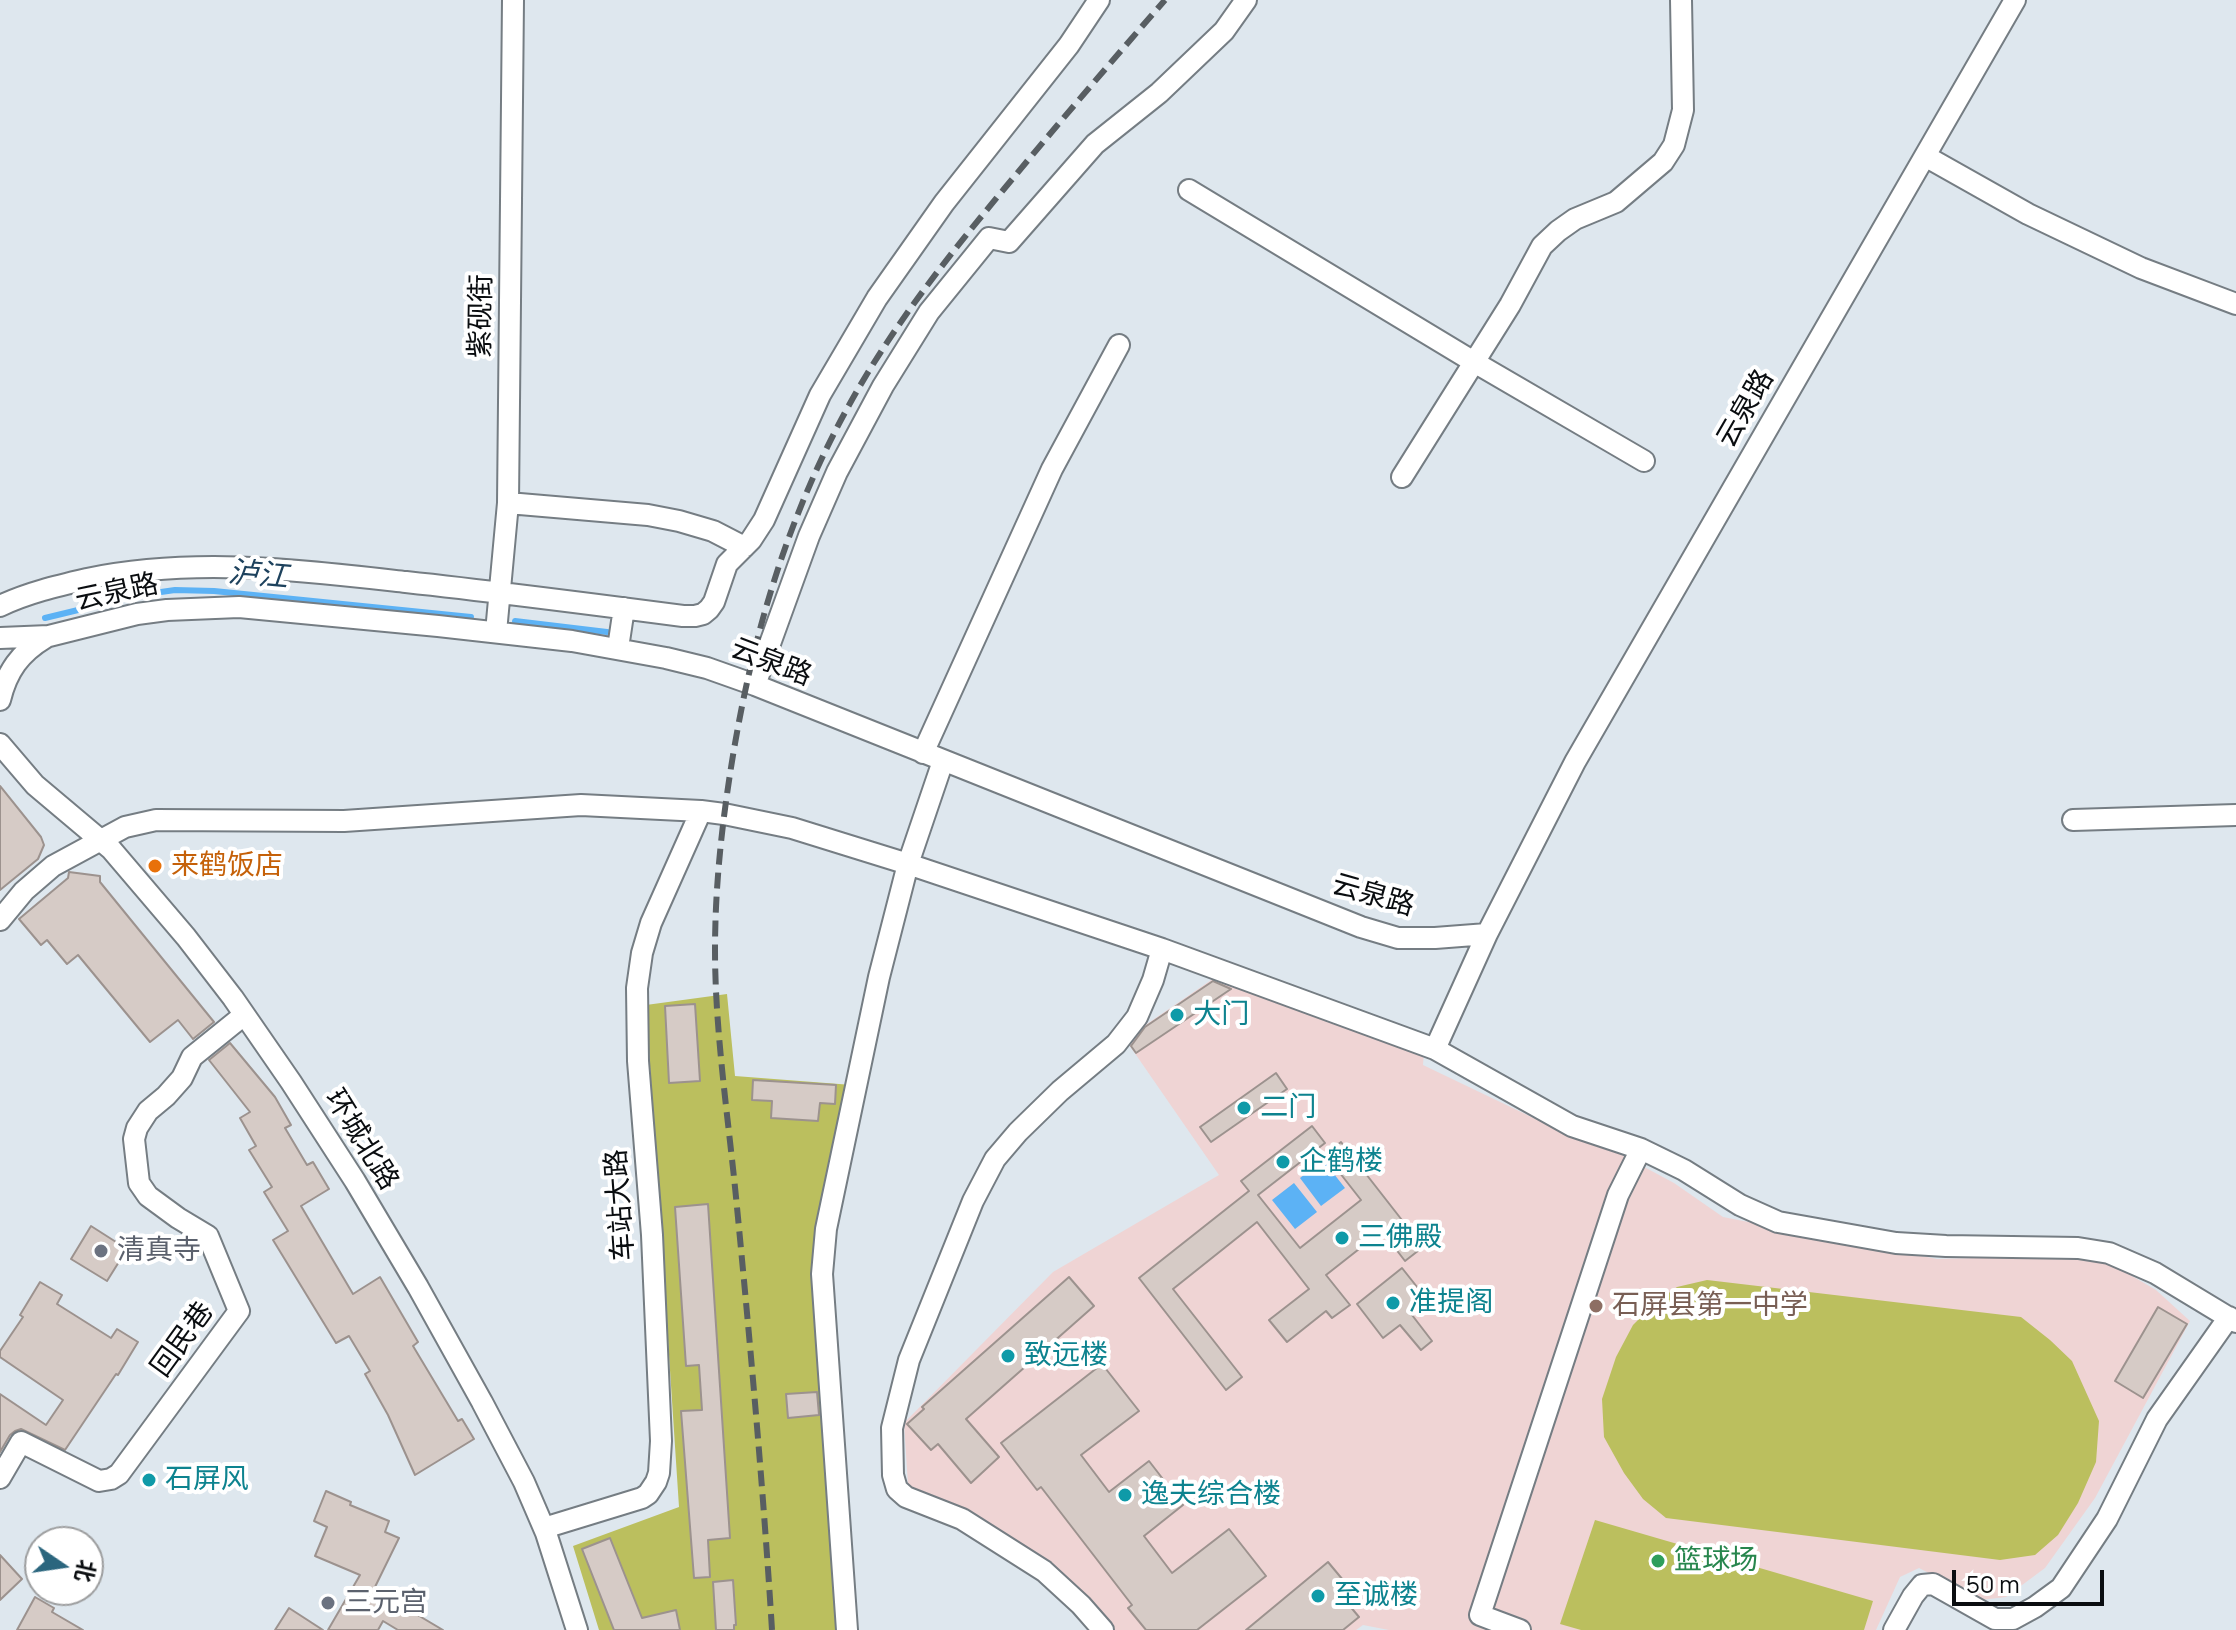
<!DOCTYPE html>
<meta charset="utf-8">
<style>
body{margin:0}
#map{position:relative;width:2236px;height:1630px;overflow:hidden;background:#dee7ee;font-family:Manrope,"Noto Sans SC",sans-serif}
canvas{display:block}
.north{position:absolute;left:24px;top:1526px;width:80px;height:80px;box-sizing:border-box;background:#fff;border:2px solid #9d9e9f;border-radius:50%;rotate:103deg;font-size:22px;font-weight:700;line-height:32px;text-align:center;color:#0a0d10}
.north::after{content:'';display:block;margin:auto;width:28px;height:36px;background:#2b667e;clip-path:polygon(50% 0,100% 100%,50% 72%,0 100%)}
.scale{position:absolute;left:1952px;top:1570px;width:152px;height:36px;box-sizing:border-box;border:4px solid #0a0d10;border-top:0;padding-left:10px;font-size:24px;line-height:28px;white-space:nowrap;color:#0a0d10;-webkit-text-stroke:6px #fff;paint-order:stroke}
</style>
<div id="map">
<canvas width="2236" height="1630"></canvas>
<div class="north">北</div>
<div class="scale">50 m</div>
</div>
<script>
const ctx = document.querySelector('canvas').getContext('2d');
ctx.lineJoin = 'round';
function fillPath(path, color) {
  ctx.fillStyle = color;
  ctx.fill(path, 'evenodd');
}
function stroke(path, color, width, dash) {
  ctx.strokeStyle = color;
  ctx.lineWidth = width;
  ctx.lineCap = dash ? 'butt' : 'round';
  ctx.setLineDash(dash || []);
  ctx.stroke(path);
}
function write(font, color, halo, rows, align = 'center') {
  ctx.font = font + ' Manrope,"Noto Sans SC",sans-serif';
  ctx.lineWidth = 8;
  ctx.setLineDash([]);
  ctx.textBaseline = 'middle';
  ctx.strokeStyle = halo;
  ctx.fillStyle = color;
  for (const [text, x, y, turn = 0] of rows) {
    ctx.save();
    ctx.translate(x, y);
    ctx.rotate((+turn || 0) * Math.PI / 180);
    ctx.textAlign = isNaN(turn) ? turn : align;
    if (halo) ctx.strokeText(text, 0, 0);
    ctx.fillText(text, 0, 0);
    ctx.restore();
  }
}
fillPath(new Path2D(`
 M1220,974L1424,1051L1423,1065L1569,1135L1592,1139L1674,1183L1723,1217L1937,1259L2096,1255L2156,1290L2190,1321L2095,1498L2045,1568L2006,1597L1981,1600L1919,1568L1900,1577L1876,1630H1389L1363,1625L1356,1630H1109L962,1512L908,1485L904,1423L1053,1272L1219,1175L1125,1039Z`), '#efd4d4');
fillPath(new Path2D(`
 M727,994L735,1076L865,1086L815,1282L839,1630H599L573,1546L679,1507L646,1005Z
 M1707,1280L2021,1317L2050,1340L2072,1361L2099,1421L2096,1462L2078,1503L2058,1535L2035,1555L2000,1560L1666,1518L1643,1499L1624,1473L1604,1437L1602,1399L1616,1357L1633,1325L1655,1303L1677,1287Z
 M1595,1520L1873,1601L1864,1630H1581L1560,1624Z`), '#bbbf5e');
fillPath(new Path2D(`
 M1323,1160L1345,1188L1321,1206L1300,1178Z
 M1294,1183L1317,1212L1295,1229L1272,1200Z`), '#5cb2f5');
stroke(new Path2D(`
 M45,618L140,595L175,590L214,591L471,617
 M515,621L607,632`), '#5cb2f5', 6);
const building = new Path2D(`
 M0,786L41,837L44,845L38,859L0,890Z
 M69,872L100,876V882L214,1022L193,1039L178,1020L150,1042L78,955L67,964L47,940L41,945L19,919L68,878Z
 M1213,981L1231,989L1136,1053L1131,1046L1145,1027Z
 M695,1004L700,1081L669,1083L665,1006Z
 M230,1043L275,1097L291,1125L285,1128L307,1165L313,1162L329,1189L301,1206L353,1294L380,1277L418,1342L413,1346L458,1421L462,1419L474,1439L415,1475L388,1415L365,1374L370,1371L349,1336L336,1343L273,1240L288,1231L264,1192L272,1187L249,1150L256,1146L240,1118L250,1112L209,1060Z
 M1276,1073L1287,1089L1211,1142L1200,1127Z
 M753,1080L836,1085L835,1104L820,1103L818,1121L771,1118L772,1101L752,1100Z
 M1312,1126L1325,1143L1258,1195L1300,1248L1361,1200L1325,1154L1341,1142L1423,1247L1405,1261L1382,1231L1326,1275L1350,1305L1332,1318L1326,1311L1287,1342L1269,1320L1309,1289L1257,1222L1173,1289L1242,1377L1226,1390L1139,1278L1249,1191L1241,1181Z
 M708,1204L730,1538L708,1540L710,1577L694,1578L681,1411L702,1410L699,1365L686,1366L675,1207Z
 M91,1226L127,1249L107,1281L71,1259Z
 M1402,1268L1429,1302L1412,1315L1432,1341L1421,1350L1400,1325L1383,1338L1357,1304Z
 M1069,1277L1094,1306L966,1419L999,1457L971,1483L938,1444L931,1450L907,1424L924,1409L922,1407Z
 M40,1282L62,1295L57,1304L111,1338L117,1329L138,1342L118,1375L116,1374L65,1450L21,1429L15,1431L10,1435L0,1452V1394L46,1425L63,1400L0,1357V1351L23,1317L20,1315Z
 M2158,1307L2187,1324L2143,1398L2115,1381Z
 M1102,1364L1139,1411L1081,1455L1109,1492L1149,1461L1183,1505L1144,1536L1172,1573L1229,1529L1266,1576L1197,1630H1146L1128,1608L1132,1605L1041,1487L1037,1490L1001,1443Z
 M817,1392L819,1415L788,1418L786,1394Z
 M326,1491L351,1502L350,1505L389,1521L385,1532L399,1538L374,1589L443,1630H398L383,1621L378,1630H328L360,1575L315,1556L327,1527L314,1521Z
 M610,1538L642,1618L676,1610L680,1630H614L582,1549Z
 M0,1555L22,1579L0,1600Z
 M1328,1562L1353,1592L1344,1599L1359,1617L1343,1630H1246Z
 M733,1580L736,1625H734V1630H716L713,1582Z
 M35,1597L54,1608L52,1612L83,1630H17Z
 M289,1608L323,1630H275Z`);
fillPath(building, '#d6cbc6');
stroke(building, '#9c928e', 2);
const minor = new Path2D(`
 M1925,156L2028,214L2141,268L2236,304
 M1189,190L1474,362L1644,461
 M1402,477L1510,305L1542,246L1558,231L1575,219L1616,202L1663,162L1674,145L1683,110L1681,0
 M508,503L648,515L679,521L713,531L744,547
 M0,606C27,593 57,586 87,579C194,557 298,570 406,582C498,592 591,604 683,616H695L703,614L709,609L714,602L727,564L751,540L764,520L820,395L877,298L944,203L1069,45L1099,0
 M496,632L508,503L513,0
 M0,638L49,636L137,614L167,610L239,607L438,626L572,641L666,658L707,668L755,685L1361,927L1398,938H1435L1487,934
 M618,648L624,608
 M755,685L809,536L837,472L883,386L929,312L989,238L1009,242L1095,144L1159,93L1224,31L1246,0
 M0,700C7,671 20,653 45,638
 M0,744L35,785L111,849L186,937L233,998L291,1082L355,1181L418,1287L482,1402L524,1482L546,1533L577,1630
 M923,753L1052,469L1119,345
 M2073,820L2236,815
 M0,920L24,891L53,866L125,827L156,820L344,821L581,805L701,811L724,814L792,828L908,864L1162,949L1435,1049L1572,1126L1641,1149L1684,1170L1740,1205L1778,1222L1896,1243L1946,1246L2078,1248L2109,1253L2155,1273L2236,1322
 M1435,1049L1487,934L1575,762L2015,0
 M0,1478L21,1442L99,1481L111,1479L119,1474L239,1311L208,1236L178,1218L148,1196L139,1183L134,1139L137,1128L148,1111L166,1096L182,1078L192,1057L244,1015
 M544,1528L642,1498L648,1494L656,1482L659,1473L661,1441L652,1235L638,1061L637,988L642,953L651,923L701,811
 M847,1630L822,1274L826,1229L879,977L908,864L943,761
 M1103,1630L1081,1605L1044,1571L962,1519L906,1497L897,1489L893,1475L892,1428L909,1360L973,1201L995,1159L1018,1132L1060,1091L1116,1044L1137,1017L1153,980L1162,949
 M1520,1630L1480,1615L1618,1195L1641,1149
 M1894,1630L1913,1596L1922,1585L1933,1584L1995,1619H2013L2035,1607L2061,1588L2107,1519L2157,1419L2229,1317`);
stroke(minor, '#757d83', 24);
stroke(minor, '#fff', 20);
stroke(new Path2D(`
 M772,1630C763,1485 750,1341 736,1197C728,1116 715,1031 715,950C715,891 721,832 730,774C752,631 792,498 867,374C907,308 955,248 1004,189C1057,125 1111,62 1165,0`), '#585e62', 6, [16, 8]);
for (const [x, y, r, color] of [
 [155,866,8,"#e8710a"],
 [1177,1015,8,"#0f9aa8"],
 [1244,1108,8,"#0f9aa8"],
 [1283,1162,8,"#0f9aa8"],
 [1342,1238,8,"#0f9aa8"],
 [101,1251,8,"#6b7280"],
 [1393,1303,8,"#0f9aa8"],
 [1596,1306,8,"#8d6e63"],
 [1008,1356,8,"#0f9aa8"],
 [149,1480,8,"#0f9aa8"],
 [1125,1495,8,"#0f9aa8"],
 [1658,1561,8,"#2e9e5b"],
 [1318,1596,8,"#0f9aa8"],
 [328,1603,8,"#6b7280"]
]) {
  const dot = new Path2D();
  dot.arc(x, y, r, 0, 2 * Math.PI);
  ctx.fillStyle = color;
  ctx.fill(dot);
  stroke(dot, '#fff', 3);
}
write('28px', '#0a0d10', '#fff', [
 ["紫砚街",482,316,-89],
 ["云泉路",1746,409,-60],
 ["云泉路",117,593,-12],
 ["云泉路",771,663,21],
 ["云泉路",1373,896,16],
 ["环城北路",361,1140,58],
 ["车站大路",621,1205,-94],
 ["回民巷",183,1340,-54]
]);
write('28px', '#c56008', '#fff', [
 ["来鹤饭店",171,866]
], 'left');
write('28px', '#0d838f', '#fff', [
 ["大门",1193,1015],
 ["二门",1260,1108],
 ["企鹤楼",1299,1162],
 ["三佛殿",1358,1238],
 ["准提阁",1409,1303],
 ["致远楼",1024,1356],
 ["石屏风",165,1480],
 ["逸夫综合楼",1141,1495],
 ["至诚楼",1334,1596]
], 'left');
write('28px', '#5b616d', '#fff', [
 ["清真寺",117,1251],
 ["三元宫",344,1603]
], 'left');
write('28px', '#785e54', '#fff', [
 ["石屏县第一中学",1612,1306]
], 'left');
write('28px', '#27864d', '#fff', [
 ["篮球场",1674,1561]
], 'left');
write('italic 30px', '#1e425d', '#fff', [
 ["泸江",258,576,5]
]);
</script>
